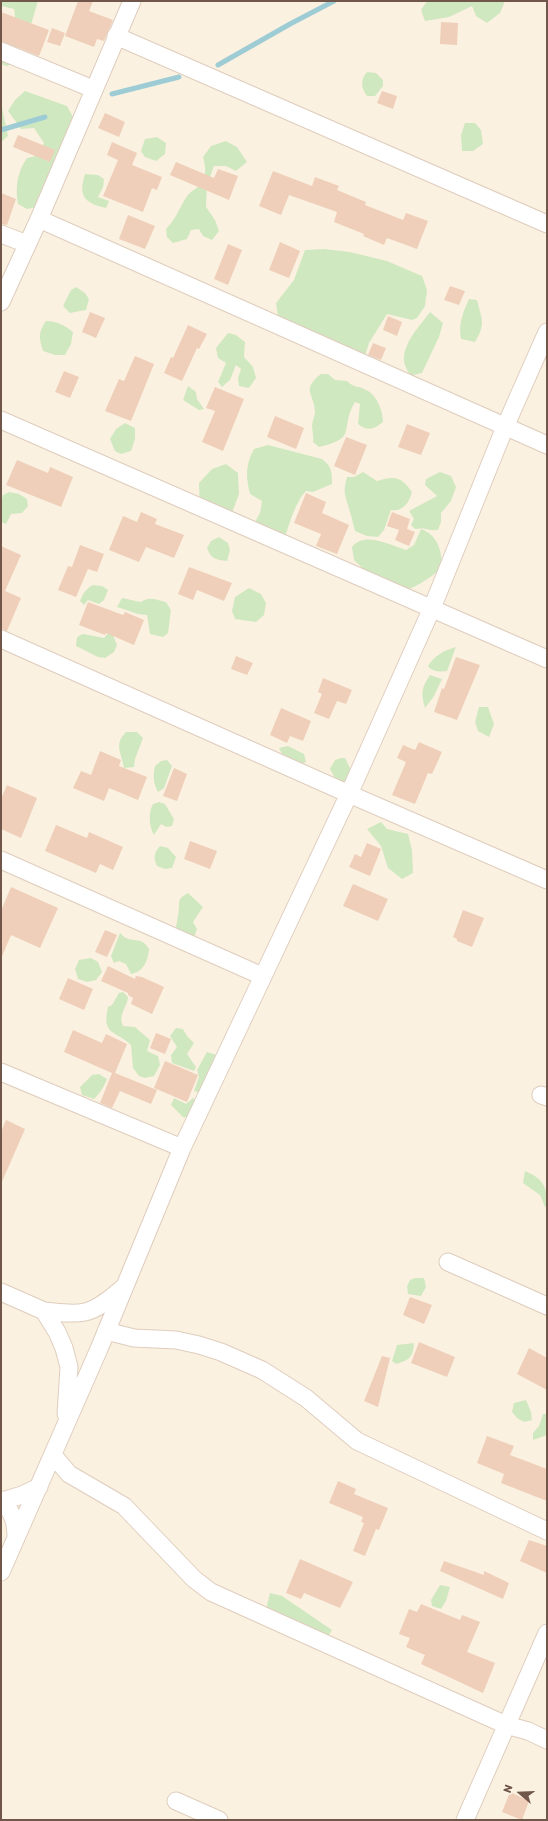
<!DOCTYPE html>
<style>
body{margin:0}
#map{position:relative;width:548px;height:1821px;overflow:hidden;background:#fbf1e1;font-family:Rubik,sans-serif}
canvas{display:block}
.frame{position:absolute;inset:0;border:2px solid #715749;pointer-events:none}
.north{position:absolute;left:500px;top:1773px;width:40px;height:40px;-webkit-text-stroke:3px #fef5e6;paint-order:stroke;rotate:289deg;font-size:11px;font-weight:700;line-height:16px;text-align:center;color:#715749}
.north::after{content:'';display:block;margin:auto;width:14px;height:18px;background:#715749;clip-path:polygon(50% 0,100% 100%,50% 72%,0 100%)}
</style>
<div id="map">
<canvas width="548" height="1821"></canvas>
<div class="frame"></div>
<div class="north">N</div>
</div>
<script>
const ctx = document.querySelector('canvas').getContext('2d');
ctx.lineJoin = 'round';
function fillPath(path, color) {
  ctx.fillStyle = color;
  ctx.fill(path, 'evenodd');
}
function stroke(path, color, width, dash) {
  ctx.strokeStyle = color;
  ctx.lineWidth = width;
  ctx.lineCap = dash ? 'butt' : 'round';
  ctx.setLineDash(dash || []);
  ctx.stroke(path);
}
fillPath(new Path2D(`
 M1,1H38L30,28L19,44L13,63L7,66L1,64V51L12,26L15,17L14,9L1,6Z
 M427,1H505L500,13L487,23L476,16L472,6L449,17L425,21L421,10Z
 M367,72L376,73L383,80V86L375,96H367C361,88 360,80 367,72Z
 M25,91L67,106L73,117L71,135L38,207L27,209L18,204C15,188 17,172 27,158L36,156L44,143L34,128L21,129L8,111L15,100Z
 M1,103L8,136L1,142Z
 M465,123H475L481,130L483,144L473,151H462L461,135Z
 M157,137L166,143L165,154L156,161L145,157L141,151L145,139Z
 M226,141L237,147L247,162L236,171L226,166H214L207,185L206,207L215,220L219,231L212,240L203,236L199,229L191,230L187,239L173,243L167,237L166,229C177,218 179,207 188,195C192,190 200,187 202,182C207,174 205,164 203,157L211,146Z
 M85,174L98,175L104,179L103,187L98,197L109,201L106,208C84,203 78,196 85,174Z
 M324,249L350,252L387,261L422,276L427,290L425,306L417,318L412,320L387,314L369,343L363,362L278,317L276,303L294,280L305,250Z
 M76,287L85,293L89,299L86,310L70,313L63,306L71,290Z
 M469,299L477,300C482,320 486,324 475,342L461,339C458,325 463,312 469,299Z
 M430,312L443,323L439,337L422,373L410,376C408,371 404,365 404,361C403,342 420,326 430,312Z
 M46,321C57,321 64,325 73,332L71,344L65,355H55L43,351C39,338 38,332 46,321Z
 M228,333L236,335L245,342L244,357L253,367L256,378L249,388L239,386L238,378L241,369L236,365L230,380L222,387L218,382L226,363L218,358L216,348Z
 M321,374H328L335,380L347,381C355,389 358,385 366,390C377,395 383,411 383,422C374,429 368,432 358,424L360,404L355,402C339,429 359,438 319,447L313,442C314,436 312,431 312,426C312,422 314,418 315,413C315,394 300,390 321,374Z
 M188,386L196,392L197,399L204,409L199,410L183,400Z
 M125,423L135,428V439L131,451L121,454L115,451L110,439L116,429Z
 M268,445L322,459C332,466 332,473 332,484L313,492L306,491C295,502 288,528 283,544L255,522L260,513L262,501L250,494C246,478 245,465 254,449Z
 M226,464L238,473L239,494L232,513L200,510L199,483L212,469Z
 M363,472L377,481C394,476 401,476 412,492C409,503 403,512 391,510L384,530L378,537L367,536L355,531C353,524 352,518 350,512C346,496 342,494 347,477H354Z
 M440,472L451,476L456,487L451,501L441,513V522L438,530C428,531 426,527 415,529L411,525L414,519L409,511L437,496L425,485L426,479Z
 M9,492L19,494L27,499L28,506L22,513L11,514L6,524L1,522V503L3,495Z
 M421,529C438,535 442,551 442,568C427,580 417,587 399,593L372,577L354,560L352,547C364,531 390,545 406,550L414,545Z
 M219,537L228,543L230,550L227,561C216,560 211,559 207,548L211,541Z
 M93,585L102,586L108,590L104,600L99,604L88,600L84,605L80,601C83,593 86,589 93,585Z
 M249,588L261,594L266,603L264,615L256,622L235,619L232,611L235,597Z
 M122,598L141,602C149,596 157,600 166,602L171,610L168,633L163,637L150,634L147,615L138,614L117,607Z
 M108,633H112L117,645L114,652L105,658L98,657L76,646L77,637L83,634L104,638Z
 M456,647L447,671C441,672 432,672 428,666C435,655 443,651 456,647Z
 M430,675L442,679L434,696L425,708C421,694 421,688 430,675Z
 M479,707H488L494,724L489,737L478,731L475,722Z
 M126,732H137L143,738L135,759L134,767L124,768C122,753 113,745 126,732Z
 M288,746L304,754L306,762L298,766L283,756L279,748Z
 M341,758H345L350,768V776L344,782H337L330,769L335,760Z
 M167,760L172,766L164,788L158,792C153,783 153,776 155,766L161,761Z
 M159,802L165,804L174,819L172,826L166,827L161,824L154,835C149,826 148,813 153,804Z
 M381,822L387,829L408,834L412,850L413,873L402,879L388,868L381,846L367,829Z
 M160,846L168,848L176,857L172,868L165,869L157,866C153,857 154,853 160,846Z
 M188,893L203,907L193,922L197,929L194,937L175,938C175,929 177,923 178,915C181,903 175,900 188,893Z
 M120,933C122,935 126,939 129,939C139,942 142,938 149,949C148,960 144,972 131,974L126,964L119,961L114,963L111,956Z
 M91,958L98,962L102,972L96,980L87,982L78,979L75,969L79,960Z
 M123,992L128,997C127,1008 118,1014 123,1026L135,1027L150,1040L147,1051L158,1056L160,1065L154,1076L145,1078L139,1076L133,1068L131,1045C114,1029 102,1036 108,1007L112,1005L119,993Z
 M176,1028L183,1029L187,1036L194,1043L187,1054L196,1067L194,1071L172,1063L171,1055L177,1047L170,1036Z
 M207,1052L223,1057L209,1095L194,1091L199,1077L197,1070Z
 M99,1074L107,1079C104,1087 100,1093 94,1099L82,1095L80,1087L92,1075Z
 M174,1098L186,1104L193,1098L198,1102L190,1118L183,1117L171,1105Z
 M525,1171C544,1179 547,1187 547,1206L545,1207L540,1195L523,1183Z
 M415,1278H424L426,1287L421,1296L408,1294L407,1286L410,1280Z
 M414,1343C413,1357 410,1360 396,1364L392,1361L397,1345Z
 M526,1400L531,1412L532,1420L524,1422L517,1418L512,1412L514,1403Z
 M543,1414H547V1435L533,1440V1433L539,1426Z
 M440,1585L450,1587L446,1601L441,1609L432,1606L431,1600Z
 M270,1593L282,1596L332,1630L327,1638L265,1613Z`), '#d0e8c0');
stroke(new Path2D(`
 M218,65L290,24L334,1
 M112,94L179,77
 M1,130L45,117`), '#9dccd5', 5);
fillPath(new Path2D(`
 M78,1H93L89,11L113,20L104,41L97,39L94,47L65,36Z
 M1,12L49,30L39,56L1,41Z
 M441,22L458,23L457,45L440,44Z
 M52,28L65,33L60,46L47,42Z
 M382,91L397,96L393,109L377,103Z
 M105,113L125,122L119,137L98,128Z
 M18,135L55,150L50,162L13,147Z
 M112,142L137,153L132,165L162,177L157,190L152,188L143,212L103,196L118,160L107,155Z
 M176,162L214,178L218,169L238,176L229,200L170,175Z
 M273,171L312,186L315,177L339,186L337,190L366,202L365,205L403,220L406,213L428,221L417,249L387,238L384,245L363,236L364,234L334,222L337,212L289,195L281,215L259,206Z
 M1,193L16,199L7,225L1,224Z
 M128,215L155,226L145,249L119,239Z
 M280,242L300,251L289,278L269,270Z
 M228,244L242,250L228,285L214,279Z
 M450,286L465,291L459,305L444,300Z
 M90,312L105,318L96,338L82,332Z
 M388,316L402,322L397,336L383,330Z
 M188,325L207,334L199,349L197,348L182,381L164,373L171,357L173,358Z
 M373,343L386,348L381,360L368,355Z
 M135,356L154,364L131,421L105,411L119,379L124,381Z
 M64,371L79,377L70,398L55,392Z
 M215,387L244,399L223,451L202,442L215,411L206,408Z
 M275,416L304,428L296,449L267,437Z
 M407,424L430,433L421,455L398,447Z
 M346,437L367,445L355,475L334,466Z
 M17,460L48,473L50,467L73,477L61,507L6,485Z
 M306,493L326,502L322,513L349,525L337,554L316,546L321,534L294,523Z
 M141,512L157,519L155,524L184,535L174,558L146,547L139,562L109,550L123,516L137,522Z
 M392,512L410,519L407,529L415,532L409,546L395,540L399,530L387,526Z
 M80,545L104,554L97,572L88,569L76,597L58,590L68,566L72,567Z
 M1,546L21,555L5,591L21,598L7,631L1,629Z
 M189,567L232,583L224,601L197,590L193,600L178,594Z
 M88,602L123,615L125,612L144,620L134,645L106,633L105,635L79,625Z
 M236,656L253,663L247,675L231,669Z
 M456,657L480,665L457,720L434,712L442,688L444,689Z
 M323,678L352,690L346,704L337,701L329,719L314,713L322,694L318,692Z
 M281,708L311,721L303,741L290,736L287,743L270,735Z
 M419,742L442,752L432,774L428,773L415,804L392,795L406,762L397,758L403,745L415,750Z
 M100,751L121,760L119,766L147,777L138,800L109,788L104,801L73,788L81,771L91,775Z
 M174,768L187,774L177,801L163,796Z
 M7,785L37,798L21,838L1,829V799Z
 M56,825L87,838L89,832L123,847L113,870L100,864L96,873L45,851Z
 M190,841L217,851L210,869L184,859Z
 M367,843L381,849L370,876L349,867L355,854L361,857Z
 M353,884L388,899L378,921L343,906Z
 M11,887L58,908L40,948L11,935L1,959V911Z
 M463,910L484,918L472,947L457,941V939L453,937Z
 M105,930L117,935L107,957L95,952Z
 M108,966L135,979L136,976L142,977L164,987L152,1014L131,1004L133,998L128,995V993L101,981Z
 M68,978L93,989L84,1010L59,999Z
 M73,1030L102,1043L106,1034L127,1044L115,1073L157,1090L151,1104L120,1091L112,1108L100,1103L112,1073L64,1052Z
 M156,1033L171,1039L165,1054L150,1048Z
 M165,1061L198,1075L187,1102L154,1088Z
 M6,1120L25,1129L1,1184V1132Z
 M410,1297L432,1305L424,1324L403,1315Z
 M419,1342L455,1357L447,1377L411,1363Z
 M529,1348L547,1358V1390L517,1374Z
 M382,1356L390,1358L378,1407L364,1401Z
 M487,1436L514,1446L510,1455L547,1469V1501L501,1483L504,1474L477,1463Z
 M338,1481L356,1489L354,1494L388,1508L379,1530L376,1529L365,1556L353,1551L364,1523L361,1522L363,1517L329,1503Z
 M529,1540L547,1546V1573L520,1561Z
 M300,1559L353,1582L340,1608L304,1593L301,1599L286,1593Z
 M444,1561L484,1575V1571L509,1583L503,1599L440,1571Z
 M421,1604L460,1620L462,1615L480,1622L467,1652L495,1663L483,1693L421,1664L425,1655L406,1647L410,1638L399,1634L409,1609L417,1612Z
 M510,1792L529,1801L522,1820L502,1812Z`), '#efcfb9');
const minor = new Path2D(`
 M116,36L547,224
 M1,51L93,89
 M39,219L547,445
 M1,234L27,244
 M1,302L39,219L132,1
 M1,420L547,659
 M1,639L349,794L547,880
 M1,860L262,976
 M1,1072L182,1148
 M541,1095L547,1097
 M448,1262L547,1306
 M1,1292L44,1311L57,1332L64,1348L69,1367L66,1414
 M44,1311C57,1312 72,1315 85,1312C99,1309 113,1296 124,1287
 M106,1331L134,1338L176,1340L199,1345L221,1352L262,1370L306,1398L357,1441L547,1531
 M53,1455L69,1474L124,1506L194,1579L211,1592L506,1725L528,1731L547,1740
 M1,1500C13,1512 16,1522 16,1538
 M2,1501L22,1495L39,1487
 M1,1572L99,1349L182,1148L349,794L432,608L505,427L547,332
 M176,1801L219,1820
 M465,1820L547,1633`);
stroke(minor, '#dfcdbd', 19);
stroke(minor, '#fff', 17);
</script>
